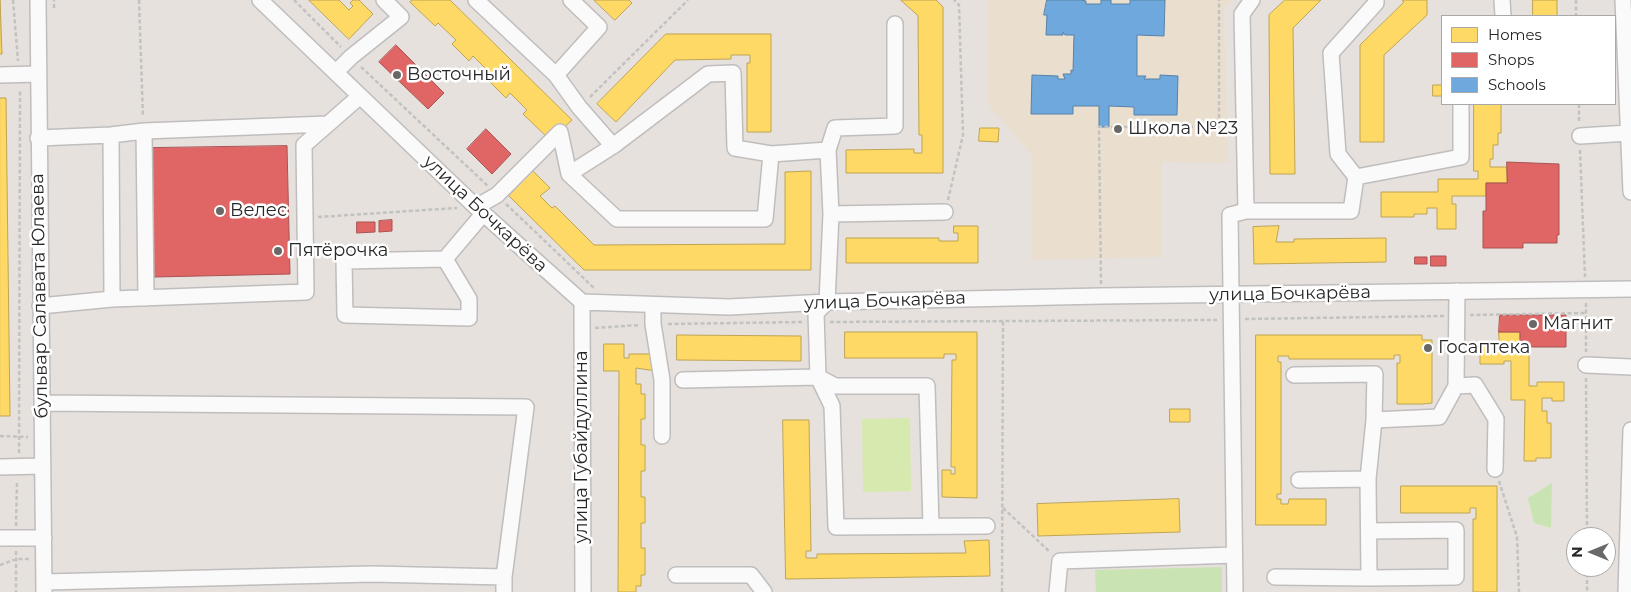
<!DOCTYPE html>
<meta charset="utf-8">
<style>
body{margin:0}
#map{position:relative;width:1631px;height:592px;overflow:hidden;background:#e6e1dc;font-family:Montserrat,sans-serif}
canvas{display:block}
.legend{position:absolute;left:1441px;top:15px;width:175px;height:90px;box-sizing:border-box;background:#fff;border:1px solid #a9a9a9;margin:0;padding:6px 9px;list-style:none;font-size:15px;color:#272727}
.legend li{display:flex;align-items:center;gap:10px;height:25px}
.legend b{width:25px;border:1px solid #a9a9a9}
.north{position:absolute;left:1566px;top:527px;width:50px;height:50px;box-sizing:border-box;background:#fff;border:1px solid #a9a9a9;border-radius:50%;rotate:270deg;font-size:14px;font-weight:700;line-height:20px;text-align:center;color:#272727}
.north::after{content:'';display:block;margin:auto;width:18px;height:22px;background:#6a6866;clip-path:polygon(50% 0,100% 100%,50% 72%,0 100%)}
</style>
<div id="map">
<canvas width="1631" height="592"></canvas>
<ul class="legend">
<li><b style="height:14px;background:#ffd966"></b>Homes</li>
<li><b style="height:14px;background:#e06666"></b>Shops</li>
<li><b style="height:14px;background:#6fa8dc"></b>Schools</li>
</ul>
<div class="north">N</div>
</div>
<script>
const ctx = document.querySelector('canvas').getContext('2d');
ctx.lineJoin = 'round';
function fillPath(path, color) {
  ctx.fillStyle = color;
  ctx.fill(path, 'evenodd');
}
function stroke(path, color, width, dash) {
  ctx.strokeStyle = color;
  ctx.lineWidth = width;
  ctx.lineCap = dash ? 'butt' : 'round';
  ctx.setLineDash(dash || []);
  ctx.stroke(path);
}
function write(font, color, halo, rows, align = 'center') {
  ctx.font = font + ' Montserrat,sans-serif';
  ctx.lineWidth = 5;
  ctx.setLineDash([]);
  ctx.textBaseline = 'middle';
  ctx.strokeStyle = halo;
  ctx.fillStyle = color;
  for (const [text, x, y, turn = 0] of rows) {
    ctx.save();
    ctx.translate(x, y);
    ctx.rotate((+turn || 0) * Math.PI / 180);
    ctx.textAlign = isNaN(turn) ? turn : align;
    if (halo) ctx.strokeText(text, 0, 0);
    ctx.fillText(text, 0, 0);
    ctx.restore();
  }
}
fillPath(new Path2D(`
 M988,0H1232L1224,7L1228,163L1162,162L1161,257L1031,260L1032,156L987,103Z`), '#eadfcf');
fillPath(new Path2D(`
 M1552,483L1551,528L1534,523L1528,498Z
 M1222,567V592H1096L1095,570Z`), '#c9e4b2');
fillPath(new Path2D(`
 M910,418L911,491L863,492L862,419Z`), '#d6e9ae');
const homes = new Path2D(`
 M0,0L2,54H0Z
 M309,0H339L349,10L353,6L350,3L353,0H359L373,14L349,39Z
 M413,0H450L572,120L559,132L547,137L523,114L527,110L510,93L506,98L487,79L492,75L473,56L469,61L452,44L456,40L438,23L435,26L410,2Z
 M594,0H629L632,3L615,20Z
 M901,0H936L943,7V173H846V150L914,149V153H922V135H919L918,16Z
 M1285,0H1321L1293,28L1295,174H1270L1269,15Z
 M1403,0H1427V15L1384,55V142H1360V45L1403,3Z
 M1533,0H1557V16H1533Z
 M666,34H771V132H747V63H750V55H731V59L675,60L616,122L597,104Z
 M1433,85H1442V96H1433Z
 M0,98H6L10,416H0Z
 M1474,104H1501V133H1498V145H1493V159H1490V167H1507V183H1486V196H1452V204H1456V229H1437V208H1427V214H1414V217H1381V192H1438V179H1478V171H1474Z
 M980,128H999L998,142L979,141Z
 M533,171L550,188L540,196L552,208L555,206L594,245L785,244V172L811,171V270H584L509,196Z
 M954,226H978V263H846V238H939V241H958V233H954Z
 M1279,226L1276,242H1294V239L1386,238V262L1254,264L1253,227Z
 M845,332H977V498L942,497V470H951V474H955V467H951L952,360H956V354H944V358H845Z
 M1499,332H1520V347H1529V386H1537V382H1564V401H1552V398H1542V411H1547V423H1551V458H1536V461H1524L1525,400H1511V361H1504V364H1480V345L1499,346Z
 M677,335L801,336V361L677,360Z
 M1256,335H1422V340H1432V403L1423,404H1397V363H1400V355H1394V359H1289V356H1278V362H1281V494H1277V499H1281V504H1288L1289,499H1326V525H1256Z
 M604,344H624V358H629V354H656V371L636,368V384H641V394H645V419H641V445H645V471H641V497H645V523H641V548H645V575H641V586H636V592H618L619,371H604Z
 M1170,409H1190V422H1170Z
 M783,420H809L811,551H806V558H817V554L966,553L964,541L989,540L990,576L786,579Z
 M1401,486H1497V592H1473V519H1476V508H1470V513H1401Z
 M1179,499L1180,532L1038,536L1037,504Z`);
fillPath(homes, '#ffd966');
stroke(homes, '#bea453', 1);
const shops = new Path2D(`
 M396,45L444,93L428,109L379,62Z
 M486,129L511,154L492,174L467,149Z
 M287,146L290,274L154,277L151,148Z
 M1507,162L1559,164V235H1557V243H1523V248H1483V211H1486V183H1507Z
 M392,220V231L379,232V221Z
 M357,222H375V232L357,233Z
 M1431,256H1446V266H1431Z
 M1415,257H1427V264H1415Z
 M1500,315H1566V347H1520V332H1499Z`);
fillPath(shops, '#e06666');
stroke(shops, '#a85353', 1);
const schools = new Path2D(`
 M1047,0H1081L1086,1V4H1101V0H1111V4H1130V0H1165L1164,36L1137,35V76H1146L1144,79H1160V75L1178,76L1177,115H1134V107L1109,106V127H1099V106H1073V114H1031L1032,75L1058,76V79H1065L1063,74H1071V70L1073,71L1074,35H1065L1063,32V35H1046L1047,15H1044Z`);
fillPath(schools, '#6fa8dc');
stroke(schools, '#5981a6', 1);
const minor = new Path2D(`
 M38,0L44,592
 M260,0L476,207L582,302L729,307L827,302L1101,296L1631,289
 M476,0L556,75L579,107L613,146
 M1502,0L1503,16
 M1623,0L1631,192
 M336,72L351,57L401,17L384,0
 M0,75L38,74
 M556,75L599,27L571,0
 M144,131L146,298
 M111,135L144,131L328,124
 M1580,136L1629,133
 M38,138L111,135L112,299L40,306
 M771,154L735,148L733,73L708,74L613,146L569,174L617,219H765L771,154L828,150
 M1356,177L1338,154L1331,53L1376,3V0
 M476,207L497,195L560,132L569,174
 M1246,211H1351L1356,177L1461,157V104
 M831,214L828,150L835,128L895,126V24
 M445,259L344,261L345,315L469,318V299L445,259L483,214
 M1457,291L1456,386L1475,385L1496,419L1495,469
 M112,299L306,292L304,145L359,97
 M582,302L583,592
 M653,305V324L662,380V436
 M1586,365L1631,367
 M1294,375L1375,374L1374,420L1439,417L1456,386
 M818,377L832,406L836,527L987,526
 M818,377L835,386H927L931,526
 M683,380L818,377L816,313L827,302L831,214L945,212
 M42,403L526,407L504,577
 M0,467L43,466
 M1299,480L1368,479
 M1369,531L1456,530V577L1369,578
 M0,538H44
 M676,575H751L764,592
 M1275,577L1369,578L1368,479L1374,420
 M44,582L372,574L504,577V592
 M1057,592L1060,561L1234,555
 M1235,592L1230,215L1246,211L1242,14L1252,0
 M1626,592L1631,430`);
stroke(minor, '#bfbdbe', 18);
stroke(new Path2D(`
 M13,0L18,61
 M139,0L143,117
 M294,0L341,47
 M1576,0V16
 M54,8V0
 M361,67L488,186
 M590,97L688,0
 M1579,104V122
 M1580,150L1585,277
 M948,200L963,135L959,5L954,0
 M506,204L594,288
 M318,217L457,208
 M1101,284L1099,127H1219V0
 M1586,303V352
 M1470,315L1586,313
 M1245,319L1444,316
 M830,322L1217,320
 M668,324L802,322
 M595,328L640,325
 M1586,378L1587,537
 M0,436L28,437
 M19,453L20,89
 M1499,481L1517,537L1519,592
 M1003,508L1050,552
 M16,526L17,481
 M16,551V592
 M0,565L16,559H31
 M1587,567V592
 M1002,592L1003,320`), '#c2c2c1', 2.5, [4, 2.5]);
stroke(minor, '#fbfafa', 15);
for (const [x, y, r, color] of [
 [397,75,5,"#6a6866"],
 [1118,129,5,"#6a6866"],
 [220,211,5,"#6a6866"],
 [278,251,5,"#6a6866"],
 [1533,324,5,"#6a6866"],
 [1428,348,5,"#6a6866"]
]) {
  const dot = new Path2D();
  dot.arc(x, y, r, 0, 2 * Math.PI);
  ctx.fillStyle = color;
  ctx.fill(dot);
  stroke(dot, '#fff', 2);
}
write('18px', '#272727', '#fff', [
 ["Восточный",407,75],
 ["Школа №23",1128,129],
 ["Велес",230,211],
 ["Пятёрочка",288,251],
 ["Магнит",1543,324],
 ["Госаптека",1438,348]
], 'left');
write('18px', '#272727', '#fff', [
 ["улица Бочкарёва",485,214,43],
 ["улица Бочкарёва",1290,294,-1],
 ["бульвар Салавата Юлаева",40,296,-91],
 ["улица Бочкарёва",885,301,-2],
 ["улица Губайдуллина",582,447,-90]
]);
</script>
